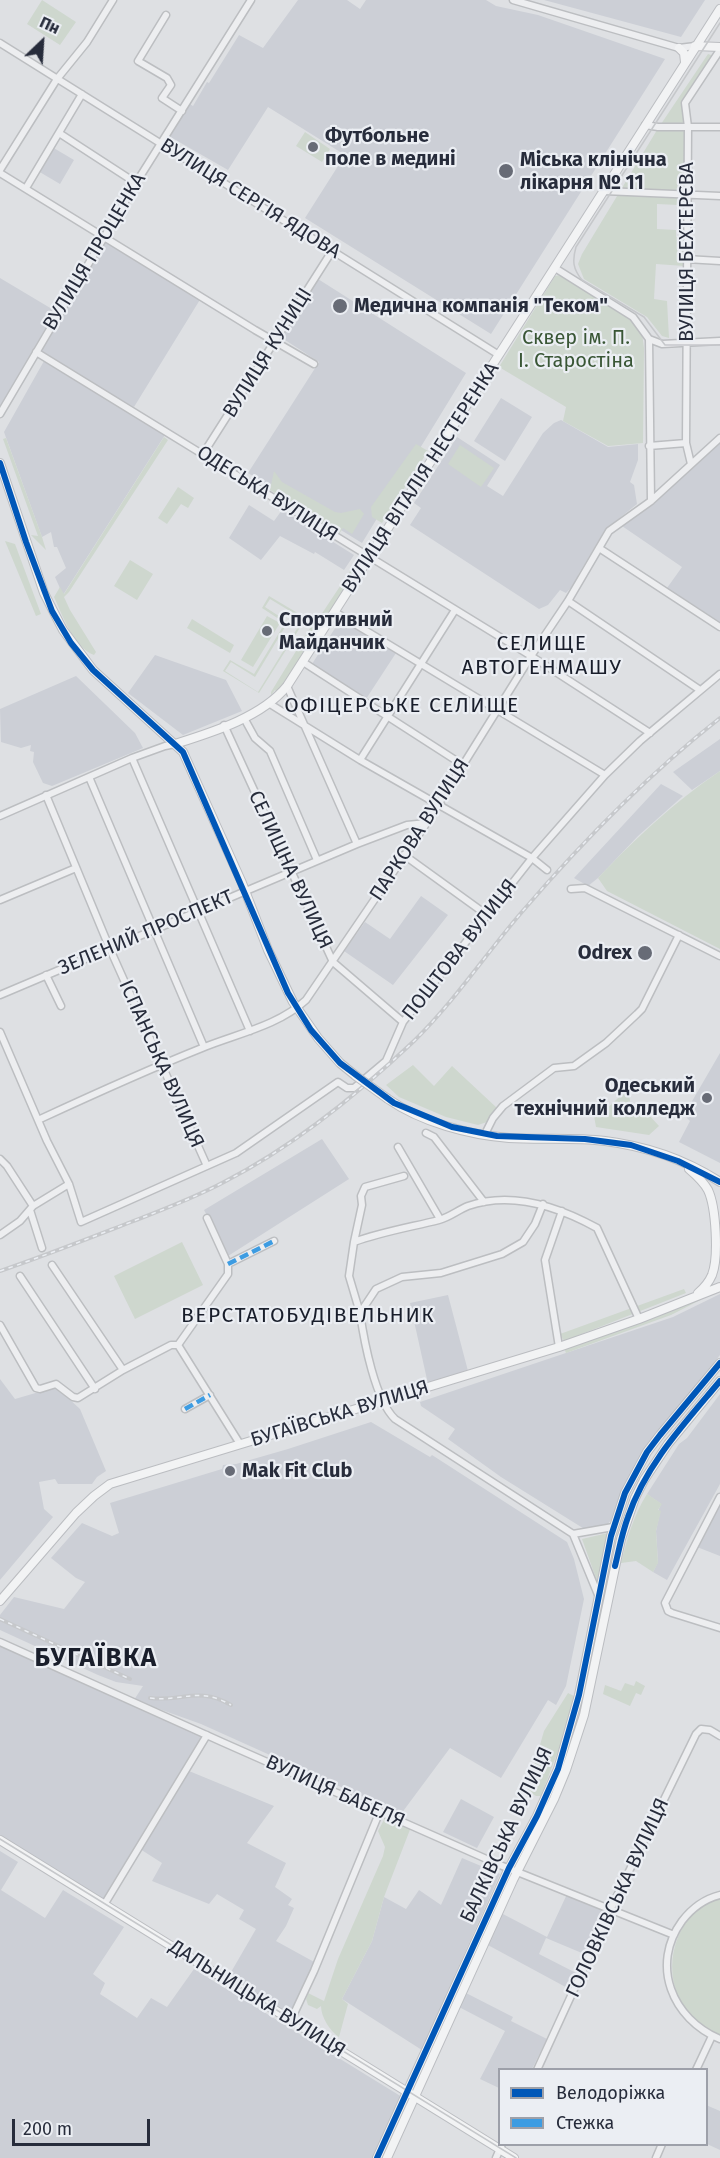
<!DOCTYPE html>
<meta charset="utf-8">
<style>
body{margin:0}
#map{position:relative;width:720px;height:2158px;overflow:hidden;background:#dee0e3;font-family:"Fira Sans",sans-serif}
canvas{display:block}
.legend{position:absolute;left:498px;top:2068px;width:210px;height:78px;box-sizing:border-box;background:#ebeef3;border:2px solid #9da0a9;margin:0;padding:8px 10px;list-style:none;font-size:18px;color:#272c3b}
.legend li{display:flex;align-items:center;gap:12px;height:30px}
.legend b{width:30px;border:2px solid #9da0a9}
.north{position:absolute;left:12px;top:12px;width:60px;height:60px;-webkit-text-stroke:4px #ebeef3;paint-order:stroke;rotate:25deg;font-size:16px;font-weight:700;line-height:24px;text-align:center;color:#272c3b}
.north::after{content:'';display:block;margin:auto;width:21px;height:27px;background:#272c3b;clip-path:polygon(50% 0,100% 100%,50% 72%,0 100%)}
.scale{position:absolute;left:12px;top:2119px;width:138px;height:27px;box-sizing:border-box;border:3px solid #272c3b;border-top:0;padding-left:8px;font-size:18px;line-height:21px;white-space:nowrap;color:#272c3b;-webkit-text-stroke:4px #ebeef3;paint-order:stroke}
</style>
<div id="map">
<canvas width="720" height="2158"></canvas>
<ul class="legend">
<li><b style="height:8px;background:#0057b8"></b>Велодоріжка</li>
<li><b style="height:8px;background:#3d9ce2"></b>Стежка</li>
</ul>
<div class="north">Пн</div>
<div class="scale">200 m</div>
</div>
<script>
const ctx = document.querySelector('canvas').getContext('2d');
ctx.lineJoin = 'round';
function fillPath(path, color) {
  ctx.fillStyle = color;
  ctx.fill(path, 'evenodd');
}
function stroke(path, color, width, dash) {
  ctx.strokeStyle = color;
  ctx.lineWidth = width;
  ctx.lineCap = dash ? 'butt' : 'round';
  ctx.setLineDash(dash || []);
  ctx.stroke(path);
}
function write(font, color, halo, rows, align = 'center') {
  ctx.font = font + ' "Fira Sans",sans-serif';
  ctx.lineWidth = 4.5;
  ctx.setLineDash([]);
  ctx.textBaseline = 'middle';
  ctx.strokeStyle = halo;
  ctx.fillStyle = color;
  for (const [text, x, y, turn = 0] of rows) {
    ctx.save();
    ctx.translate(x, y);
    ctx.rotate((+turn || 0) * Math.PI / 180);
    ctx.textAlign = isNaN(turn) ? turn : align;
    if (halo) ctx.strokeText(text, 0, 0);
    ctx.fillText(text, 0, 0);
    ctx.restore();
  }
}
fillPath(new Path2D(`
 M298,0H347L360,9L366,0H486L496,6L538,15L665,59L491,334L305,218L345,155L268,107L228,170L167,135L188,103L193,106L207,82L209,83L239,35L263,48Z
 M544,0H705L681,37Z
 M52,147L74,160L60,184L38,171Z
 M104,238L201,298L134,407L37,352Z
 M0,278L57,312L0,408Z
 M318,279L466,373L362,543L248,473L319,362L282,338Z
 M44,361L165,435L63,595L55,577L66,568L57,547H54L51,532L42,537L4,432Z
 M501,398L532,417L505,461L474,441Z
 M561,420L608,447L638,444V460L630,482L634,485L637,504L605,530L578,575L580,578L566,593L560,590L548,605L539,609L410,525L421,508L414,503L457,437L500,465L487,486L503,496L543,433L554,423Z
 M720,443V622L667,588L682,567L622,526Z
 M249,505L274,521L282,510L354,555L344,570L315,552L314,554L280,536L261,560L229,538Z
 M341,619L396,653L366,699L312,664Z
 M155,655L226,680L242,711L183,735L128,693Z
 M76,676L135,733L143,748L52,786L43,783L33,762L34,752L30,751L31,745L21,748L1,742L0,709Z
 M720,739V771L692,790L673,772Z
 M661,784L683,796L638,836L598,878L588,886L574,878Z
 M421,896L448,915L393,985L344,951L365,922L390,939Z
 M720,1053V1163L679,1142L690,1121L684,1115Z
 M322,1139L349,1179L228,1256L204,1210Z
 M720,1294V1355L677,1409L623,1491L611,1520L607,1525L592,1528L588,1527L586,1530L501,1477L448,1439L455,1429L421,1406L420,1402L673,1317Z
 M448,1295L468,1371L428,1384L410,1303Z
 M0,1379L15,1399L56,1387L80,1409L106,1471L97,1477L92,1484H58L55,1479L39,1482L44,1509L53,1517L0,1580Z
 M720,1394V1484L667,1580L653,1572L658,1562L656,1531L660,1512L658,1511L661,1504L647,1494L679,1444L687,1438Z
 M371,1422L430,1457L432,1455L567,1542L574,1559L584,1599L566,1686L556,1705L548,1700L501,1778L450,1748L401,1814L201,1724L134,1700L143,1686L116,1682L98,1675L0,1630V1615L14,1597L64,1609L85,1582L76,1578L51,1558L82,1523L112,1536L119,1533L110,1503L222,1469L223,1465L236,1464L288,1449Z
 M720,1503V1556L697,1547Z
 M0,1643L205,1737L105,1903L0,1838Z
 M189,1771L274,1806L247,1843L286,1863L275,1887L292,1899L288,1905L294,1908L286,1926L276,1941L316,1963L291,2019L227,1979L256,1929L239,1919L244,1910L217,1894L209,1904L152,1881L162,1863L140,1849Z
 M461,1799L494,1817L477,1848L443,1832Z
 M0,1851L18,1862L1,1890L45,1918L63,1890L124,1927L93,1974L105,1983L100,1994L137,2018L151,1998L167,2007L194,1969L402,2097L374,2158H0Z
 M462,1858L500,1874L446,1995L425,2052L342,1999L372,1941L384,1897L406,1909L419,1890L441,1905Z
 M568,1892L611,1909L589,1956L546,1938L539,1954L580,1975L573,1991L486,1944L501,1913L547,1937Z
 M466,1993L513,2017L511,2021L547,2039L532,2069L500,2070L499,2088L480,2079L505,2031L459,2007Z
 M706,2105L720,2111V2150L707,2144Z`), '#cccfd6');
fillPath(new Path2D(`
 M42,0L76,22L60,45L27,24Z
 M708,54L714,56L684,103L686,202L680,201L678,205L657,204V229L676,230V237L686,239L684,266L656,264L654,299L667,301L669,338L662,336L647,317L584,279L578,264L582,254L657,130Z
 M305,132L330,149L322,162L296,146Z
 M560,275L565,276L630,319L642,333L644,348L643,443L608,446L563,421L566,407L499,367L555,276Z
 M164,437L168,440L69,592L64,597L70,610L96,652L94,655C73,647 63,616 54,597L60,587L64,594Z
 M6,438L42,537L46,550L31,535L38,536L3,439Z
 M416,444L428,451L382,523L372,517L371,507Z
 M460,445L494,468L481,487L448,464Z
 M274,471L282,482L335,512L341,513L360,509L364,514L352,534L343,528L339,534L270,490Z
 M178,487L194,498L188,508L181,504L167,524L158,518Z
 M5,541L15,544L41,614L36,616Z
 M362,553L366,557L286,681L277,692L275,690L271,695V692L315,620L317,621Z
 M130,560L153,574L137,600L114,586Z
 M269,596L306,618L259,693L223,671L230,660L254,674L285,623L262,608ZM270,599L303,619L258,692L225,671L231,662L255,677L288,622L265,607Z
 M267,616L280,623L253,667L241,660Z
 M192,619L234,645L230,653L187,628Z
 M720,771V949L607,891L598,878C638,836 672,804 720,771Z
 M413,1065L434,1086L452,1066L497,1108L487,1122L478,1125L446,1117L399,1097L386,1085Z
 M631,1086L629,1095L631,1106L648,1114L659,1126L649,1135L596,1127L594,1116L596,1112H603Z
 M182,1242L203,1285L135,1319L114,1276Z
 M684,1289L686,1293L564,1341L560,1334Z
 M717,1290L718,1291L671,1315L566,1353L564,1348L671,1311Z
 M647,1494L662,1504L658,1510L661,1511L656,1531L658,1563L653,1572L636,1561L621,1563C627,1539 633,1516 647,1494Z
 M608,1533L597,1581L582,1539Z
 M636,1681L645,1686L641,1695L636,1693L630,1706L603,1694L605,1685L621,1691L625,1683L634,1686Z
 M568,1693L574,1696L563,1738L541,1796H536L527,1790L544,1731Z
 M386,1816L411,1827L384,1897L372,1941L342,1999L348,2004L339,2037C330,2031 321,2017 321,2006L317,2009L308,2005L306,1999L308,1993L324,2001L338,1959L383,1856L385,1847L378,1831Z
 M720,1896V2037C714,2033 706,2030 700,2026C667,1999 663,1950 690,1917C697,1908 709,1902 720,1896Z`), '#ced7ce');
const minor = new Path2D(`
 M513,0L679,48L695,46
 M166,15L138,61L167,78L171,85L162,98L182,111
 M0,43L499,355
 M645,125L658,127H720
 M59,133L136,183
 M0,170L57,79L87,42L113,0
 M0,173L255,330L314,364
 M26,188L82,94
 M604,191L720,196
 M686,259L720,261
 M555,268L633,317L649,339L662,344L720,341
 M649,339L651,501
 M36,352L531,656L650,733
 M0,414L136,183L251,0
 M649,446L686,443
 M203,454L332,251
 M691,464L686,443L688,127L685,103L720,50
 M599,548L720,627
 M568,601L700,690
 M335,612L605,775
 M303,662L463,765
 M287,686L357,844
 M270,704L360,760L532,858L547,870
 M244,718L255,738L270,751L317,860
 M224,725L333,962L403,1022
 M132,758L250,1031
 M360,760L455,610
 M89,777L204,1047
 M46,795L110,949L207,1166
 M0,816L132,758L165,746L175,744
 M404,855L487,915
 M571,889L585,888L720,956
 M0,900L76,868
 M46,975L61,1006
 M0,995L357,844L407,825L427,823
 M0,1032L47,1141L69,1184L81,1222L236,1153L338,1082L347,1088H354L386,1061L403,1022L532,858L605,775L640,741L720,674
 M38,1120C92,1095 147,1070 202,1048C236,1034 278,1026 306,1000L428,821L531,656L568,601L609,531L651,501L720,438
 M426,1133L434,1137L484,1202
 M485,1134L493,1118L503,1106L554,1068L574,1066L606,1043L637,1014L642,1009L679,935
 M398,1147L440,1219
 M0,1159L7,1166L33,1206
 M543,1204L535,1224L523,1242L502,1254L441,1273L402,1277L376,1289L360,1313C364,1341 375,1400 395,1419L573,1534
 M30,1210L42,1248
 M0,1235L20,1221L33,1206L69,1184
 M354,1242L362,1205L361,1196L365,1187L404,1176
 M228,1264L274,1241
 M52,1265L123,1370
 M20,1276L95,1389
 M360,1313L349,1276L354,1242C381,1232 411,1227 439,1220C450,1217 458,1210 468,1206C511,1191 559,1207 597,1228L639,1319
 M0,1325L36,1388L40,1389L56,1384L73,1397L78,1398L123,1370L171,1345H178L228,1274V1264L207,1218
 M178,1345L240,1444
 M559,1347L545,1260L562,1211
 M185,1409L210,1395
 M720,1497L665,1603L668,1611L672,1613L720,1628
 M573,1534L599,1597
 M573,1534L613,1527
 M0,1642L222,1742L500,1865L674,1935
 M720,1895C704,1899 692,1908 682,1921C650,1965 672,2019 720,2039
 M104,1905L207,1735
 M291,2020L314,1971L380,1811
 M537,2070L614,1902L696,1734L701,1729L710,1730L720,1736
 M696,2070L712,2036
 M496,2158L502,2144
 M656,2158L662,2144`);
const major = new Path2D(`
 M695,46L720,47
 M679,48L684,53L685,62
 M0,463L44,593L63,630L93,670L183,752L242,883L268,950L293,1002L318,1038L340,1063L356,1076
 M175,744C213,732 262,717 287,686L720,9
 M388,1099C421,1122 469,1135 509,1138C541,1140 573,1137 605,1141C645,1146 686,1160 720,1182
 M689,1169C696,1175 703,1181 708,1190C716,1207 719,1257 712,1275C709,1282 704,1288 698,1293
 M0,1601L76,1513L94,1496L110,1484L559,1347L639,1319L720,1287
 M0,1840L514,2158
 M377,2158L509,1868L537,1816L558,1769L579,1695L611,1536L625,1493L647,1452L660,1435L720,1363
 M387,2158L513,1880L554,1799L566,1770L584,1715L621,1539L635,1498L644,1480L668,1444L720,1381`);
stroke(minor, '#bcbec1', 9);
stroke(major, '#bbbdc1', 10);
stroke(minor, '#edeef0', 6);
stroke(major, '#f2f3f4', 8);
stroke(new Path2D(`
 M720,23L576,247C572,261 573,269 582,280L644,317L665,345H720
 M0,1839L516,2158`), '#c6c8cb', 1.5);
const rail = new Path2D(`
 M0,1271C44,1256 87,1239 131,1222C162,1210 194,1198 224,1182C294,1146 357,1095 414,1041C454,1002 485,955 521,913C582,842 646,776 720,718
 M0,1619L130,1679
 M150,1698C183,1702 198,1686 231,1705`);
stroke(rail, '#c6c8cb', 4);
stroke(rail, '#ebeef3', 1.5, [4.5]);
const majorBridge = new Path2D(`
 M356,1076L388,1099`);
stroke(majorBridge, '#bbbdc1', 10, []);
stroke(majorBridge, '#f2f3f4', 8);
stroke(new Path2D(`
 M228,1264L274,1241
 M185,1409L210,1395`), '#3d9ce2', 4.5, [9, 4.5]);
stroke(new Path2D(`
 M0,463L26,542L52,611L71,643L93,670L183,752L288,993L311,1030L340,1063L394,1103L452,1127L497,1136L585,1139L631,1145L678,1161L720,1182
 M615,1566C619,1550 622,1533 628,1517C646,1464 685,1423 720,1381
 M377,2158L509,1868L537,1816L558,1769L579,1695L611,1536L625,1493L647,1452L660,1435L720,1363`), '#0057b8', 6);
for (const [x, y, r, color] of [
 [313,147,6,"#676b76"],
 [506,171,8,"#676b76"],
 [340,306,8,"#676b76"],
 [267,631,6,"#676b76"],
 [645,953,8,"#676b76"],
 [707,1098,6,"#676b76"],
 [230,1471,6,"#676b76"]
]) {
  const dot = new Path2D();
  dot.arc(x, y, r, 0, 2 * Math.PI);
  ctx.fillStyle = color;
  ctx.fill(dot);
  stroke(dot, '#ebeef3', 2);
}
write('bold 20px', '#272c3b', '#ebeef3', [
 ["Футбольне",325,136],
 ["поле в медині",325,159],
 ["Міська клінічна",520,160],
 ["лікарня № 11",520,183],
 ["Медична компанія \"Теком\"",354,306],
 ["Спортивний",279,620],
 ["Майданчик",279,643],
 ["Odrex",632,953,"right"],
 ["Одеський",695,1086,"right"],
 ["технічний колледж",695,1109,"right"],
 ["Mak Fit Club",242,1471]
], 'left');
write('20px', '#272c3b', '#ebeef3', [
 ["ВУЛИЦЯ СЕРГІЯ ЯДОВА",250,199,32],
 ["ВУЛИЦЯ ПРОЦЕНКА",95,252,-59],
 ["ВУЛИЦЯ БЕХТЕРЄВА",687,252,-90],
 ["ВУЛИЦЯ КУНИЦІ",268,353,-58],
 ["ВУЛИЦЯ ВІТАЛІЯ НЕСТЕРЕНКА",421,478,-57],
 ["ОДЕСЬКА ВУЛИЦЯ",267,494,32],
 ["ПАРКОВА ВУЛИЦЯ",420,830,-57],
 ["СЕЛИЩНА ВУЛИЦЯ",290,870,65],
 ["ЗЕЛЕНИЙ ПРОСПЕКТ",146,933,-23],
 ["ПОШТОВА ВУЛИЦЯ",460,950,-52],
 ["ІСПАНСЬКА ВУЛИЦЯ",161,1064,66],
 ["БУГАЇВСЬКА ВУЛИЦЯ",340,1414,-17],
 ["ВУЛИЦЯ БАБЕЛЯ",335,1792,24],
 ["БАЛКІВСЬКА ВУЛИЦЯ",507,1835,-65],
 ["ГОЛОВКІВСЬКА ВУЛИЦЯ",618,1898,-65],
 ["ДАЛЬНИЦЬКА ВУЛИЦЯ",257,1999,32]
]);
write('20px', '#395635', '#ebeef3', [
 ["Сквер ім. П.",576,338],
 ["І. Старостіна",576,361]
]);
ctx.letterSpacing = '1.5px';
write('21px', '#191e2b', '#ebeef3', [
 ["СЕЛИЩЕ",542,644],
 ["АВТОГЕНМАШУ",542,668],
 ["ОФІЦЕРСЬКЕ СЕЛИЩЕ",402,706],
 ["ВЕРСТАТОБУДІВЕЛЬНИК",308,1316]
]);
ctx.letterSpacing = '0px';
ctx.letterSpacing = '1.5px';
write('bold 26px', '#191e2b', '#ebeef3', [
 ["БУГАЇВКА",96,1659]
]);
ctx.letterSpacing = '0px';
</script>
